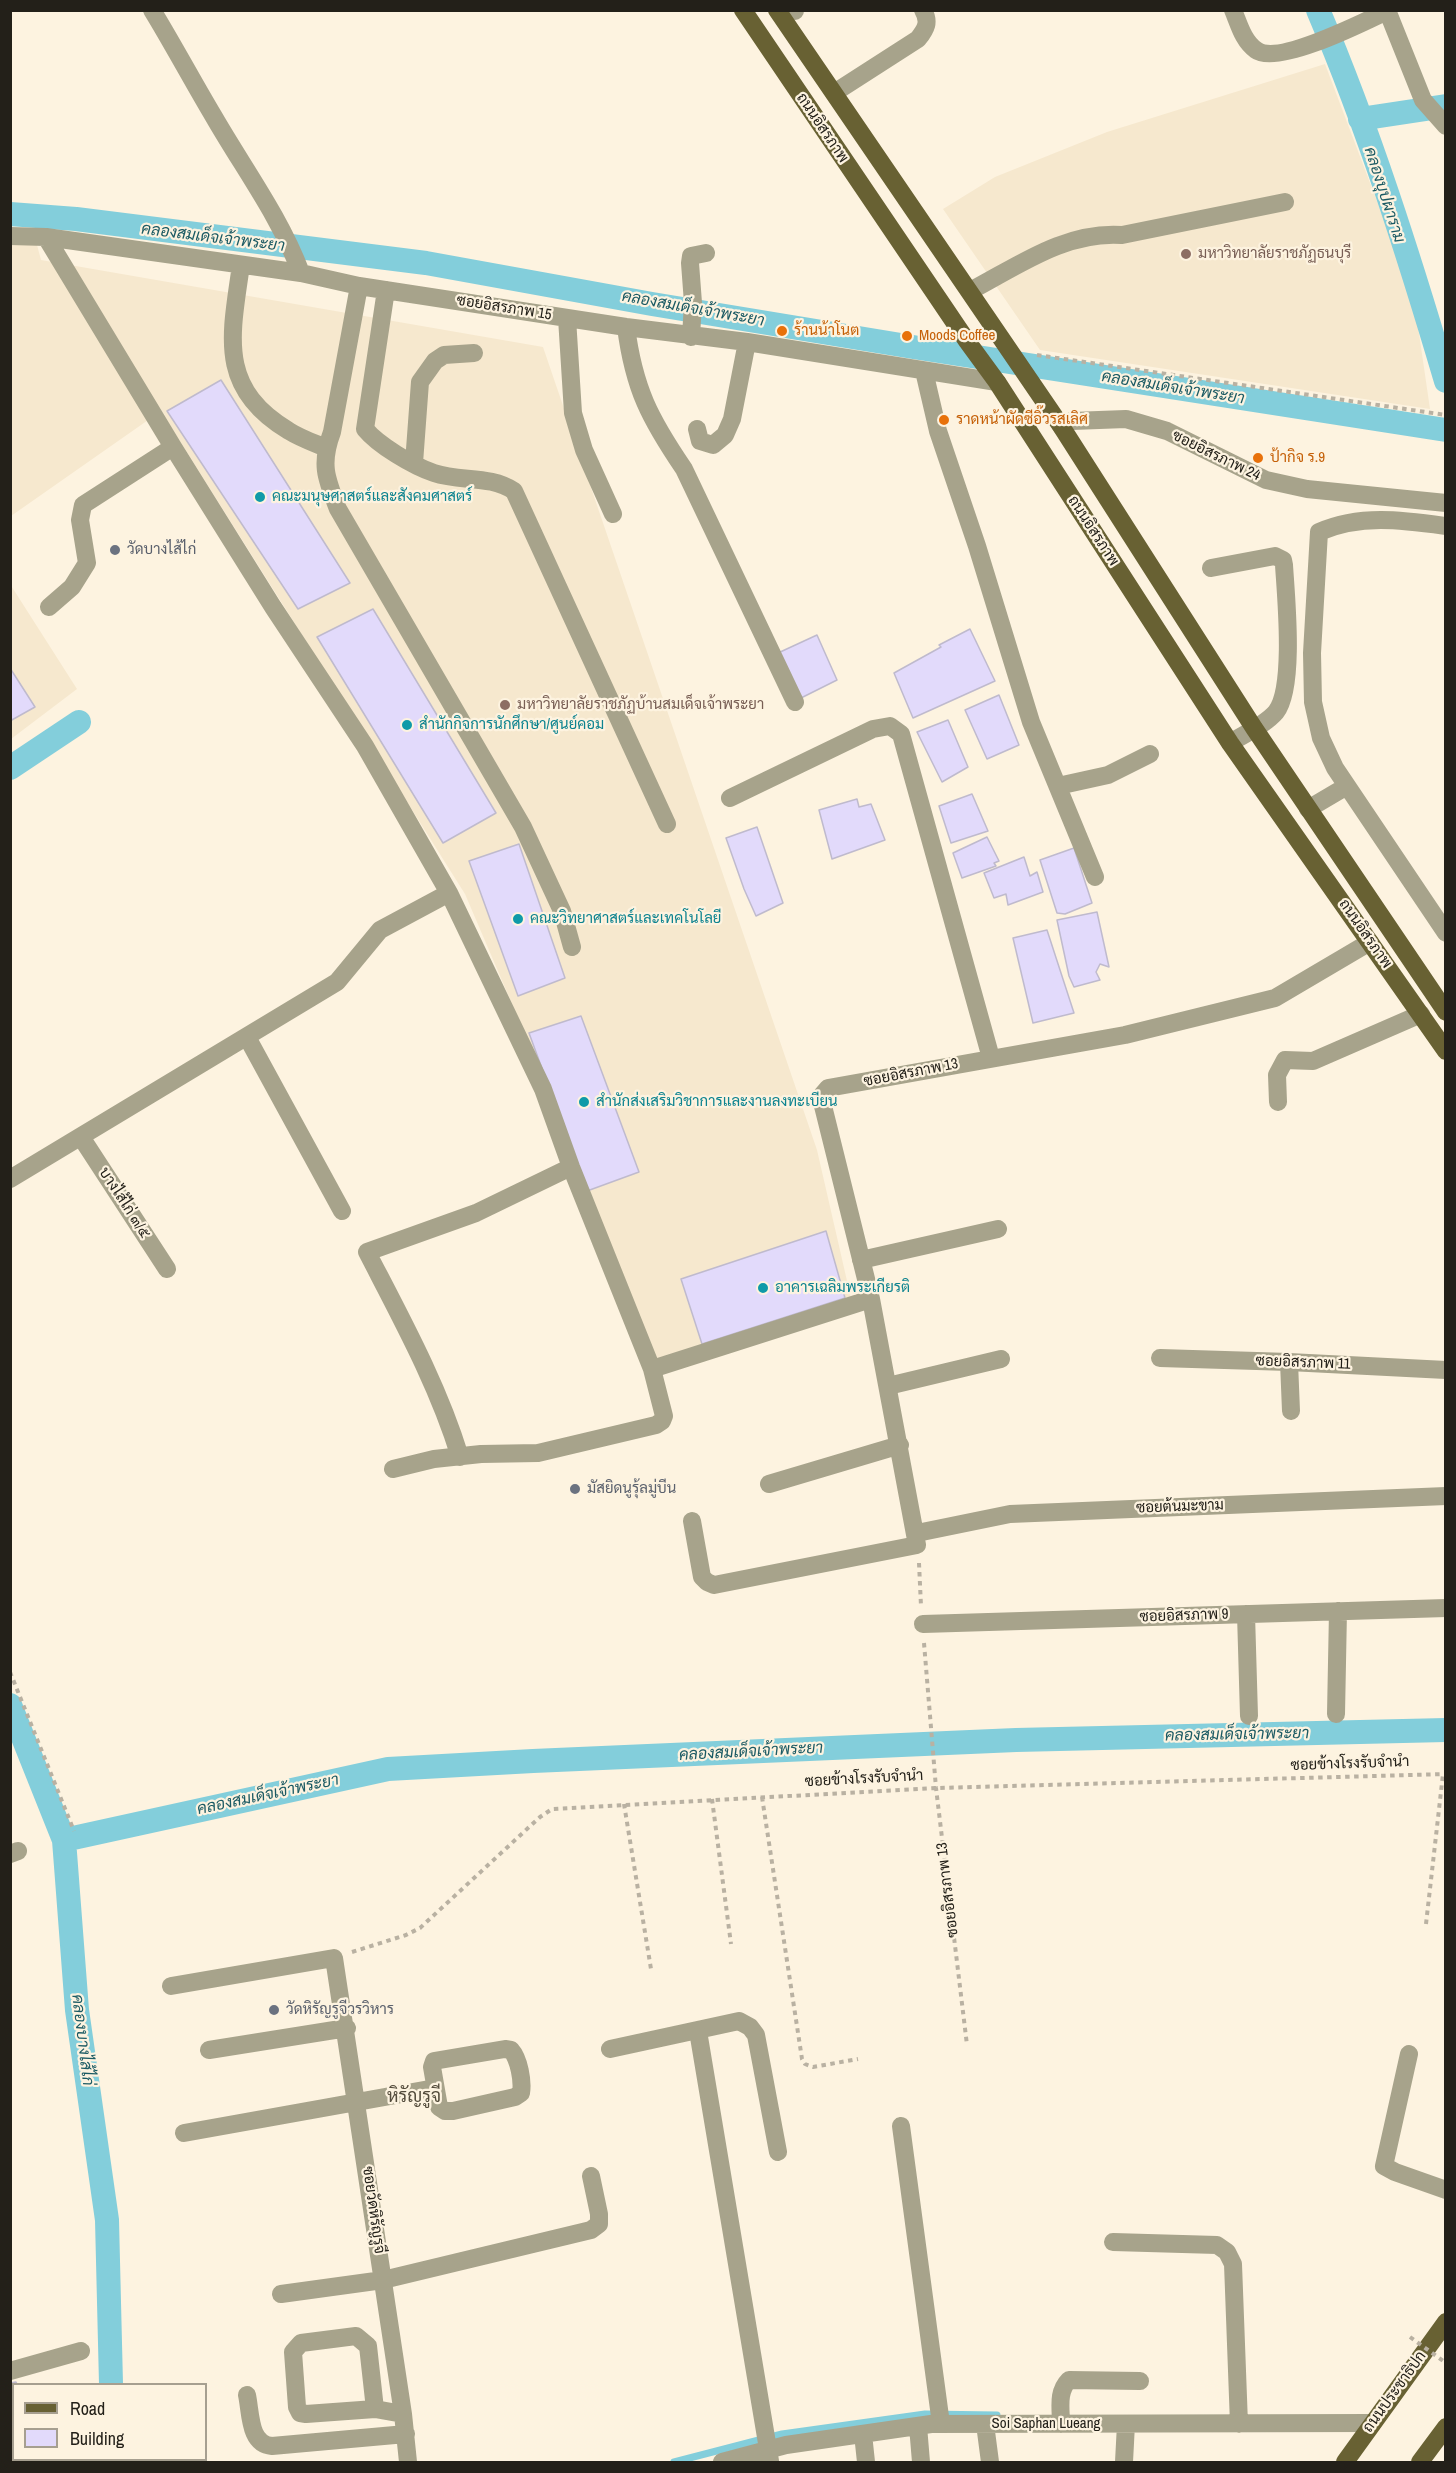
<!DOCTYPE html>
<meta charset="utf-8">
<style>
body{margin:0}
#map{position:relative;width:1456px;height:2473px;overflow:hidden;background:#fdf3e0;font-family:"Archivo Narrow",sans-serif}
canvas{display:block}
.frame{position:absolute;inset:0;border:12px solid #232019;pointer-events:none}
.legend{position:absolute;left:12px;top:2383px;width:195px;height:78px;box-sizing:border-box;background:#fdf3e0;border:2px solid #a69f90;margin:0;padding:8px 10px;list-style:none;font-size:18px;color:#232019}
.legend li{display:flex;align-items:center;gap:12px;height:30px}
.legend b{width:30px;border:2px solid #a69f90}
</style>
<div id="map">
<canvas width="1456" height="2473"></canvas>
<div class="frame"></div>
<ul class="legend">
<li><b style="height:8px;background:#686133"></b>Road</li>
<li><b style="height:16px;background:#e2dafb"></b>Building</li>
</ul>
</div>
<script>
const ctx = document.querySelector('canvas').getContext('2d');
ctx.lineJoin = 'round';
function fillPath(path, color) {
  ctx.fillStyle = color;
  ctx.fill(path, 'evenodd');
}
function stroke(path, color, width, dash) {
  ctx.strokeStyle = color;
  ctx.lineWidth = width;
  ctx.lineCap = dash ? 'butt' : 'round';
  ctx.setLineDash(dash || []);
  ctx.stroke(path);
}
function write(font, color, halo, rows, align = 'center') {
  ctx.font = font + ' "Archivo Narrow",Sarabun,sans-serif';
  ctx.lineWidth = 4.5;
  ctx.setLineDash([]);
  ctx.textBaseline = 'middle';
  ctx.strokeStyle = halo;
  ctx.fillStyle = color;
  for (const [text, x, y, turn = 0] of rows) {
    ctx.save();
    ctx.translate(x, y);
    ctx.rotate((+turn || 0) * Math.PI / 180);
    ctx.textAlign = isNaN(turn) ? turn : align;
    if (halo) ctx.strokeText(text, 0, 0);
    ctx.fillText(text, 0, 0);
    ctx.restore();
  }
}
fillPath(new Path2D(`
 M1325,64L1414,299L1430,409L1040,350L943,209L995,177L1107,132Z
 M11,229L33,230L41,260L543,347L817,1150L853,1307L647,1369L518,1018L465,894L161,411L11,516Z
 M10,584L77,689L11,739H10Z`), '#f6e8ce');
stroke(new Path2D(`
 M674,2462L782,2434L925,2414L997,2415`), '#83cedb', 7);
stroke(new Path2D(`
 M1318,10C1369,130 1409,256 1446,381
 M1360,119L1446,106
 M10,214L76,219L426,263L652,304L913,347L1446,430
 M10,768L79,722
 M10,1705L64,1840L77,2010L107,2220L111,2384
 M64,1840L388,1769L533,1761L1016,1740L1446,1730
 M114,2460V2462`), '#83cedb', 24);
const building = new Path2D(`
 M221,380L350,583L298,609L167,411Z
 M373,609L496,813L443,843L317,637Z
 M970,629L995,681L913,718L894,673L941,647L939,645Z
 M817,635L837,680L799,699L778,653Z
 M10,668L35,707L10,721Z
 M999,695L1019,745L987,759L965,710Z
 M948,720L968,767L942,782L917,732Z
 M972,794L988,831L951,843L939,806Z
 M857,799L859,807L871,804L885,840L832,859L819,810Z
 M757,827L783,903L756,916L744,889L726,838Z
 M987,837L999,861L994,863L996,866L962,878L953,853Z
 M519,844L565,978L518,996L469,861Z
 M1074,848L1092,903L1065,914L1057,913L1040,860Z
 M1024,857L1030,876L1037,872L1043,892L1008,905L1006,894L994,898L984,873Z
 M1097,912L1109,967L1100,964L1096,972L1100,980L1074,987L1069,976L1057,920Z
 M1047,930L1074,1013L1033,1023L1013,938Z
 M581,1016L639,1172L587,1191L529,1033Z
 M826,1231L845,1298L702,1344L681,1279Z
 M16,2382L17,2384H14V2414L10,2415V2383Z
 M10,2431H14V2460H21V2462H10Z`);
fillPath(building, '#e2dafb');
stroke(building, '#bfbacd', 1.5);
stroke(new Path2D(`
 M1037,355L1446,415
 M919,1563L921,1606
 M924,1643L936,1788L967,2045
 M10,1672L74,1831
 M762,1797L802,2059L805,2064L813,2067L858,2059
 M712,1799L731,1944
 M624,1804L651,1969
 M1426,1924L1443,1774
 M352,1952L406,1935L420,1928L540,1817L552,1809L936,1788L1446,1774`), '#b9b1a2', 4, [4.5, 4.5]);
stroke(new Path2D(`
 M152,10C174,46 193,82 214,117C244,169 280,217 301,273
 M1233,10C1239,24 1243,41 1256,50C1277,66 1364,22 1387,11
 M1387,10L1423,100L1446,126
 M795,11V10
 M834,93L918,39C926,29 930,22 923,10
 M10,236L46,237L301,273L359,286L626,327L747,342L997,382
 M46,237L173,447L273,607L365,746L449,893L543,1089L571,1167L652,1369L664,1416L662,1421L656,1425L538,1453L481,1454L434,1459L393,1469
 M241,265C231,336 217,388 289,431C300,438 314,443 326,448
 M359,286L332,432C320,464 326,478 338,509L523,827L562,911L572,947
 M386,290L365,429C378,445 413,466 434,473C461,482 490,475 514,491L667,824
 M970,291C1018,266 1065,231 1122,235L1285,202
 M567,318L573,413L584,450L613,514
 M626,327C634,389 650,419 684,469L795,702
 M691,337L693,303L690,263L691,256L706,253
 M924,371L938,431L977,546L1031,722L1095,877
 M1061,426L1072,421L1126,419L1167,431L1266,480L1307,489L1446,503
 M697,429L700,441L713,445L725,435L732,419L747,342
 M414,463L420,382L435,361L444,355L474,353
 M1446,526C1402,520 1360,514 1319,532L1312,653L1313,702L1321,738L1335,768L1446,933
 M1211,568L1275,556L1283,560L1284,565C1286,597 1295,688 1276,712C1265,725 1244,734 1230,743
 M49,607L72,587L87,563L80,520L83,505L173,447
 M1058,786L1108,775L1150,754
 M730,798L873,729L890,726L901,734L991,1058
 M1308,809L1347,786
 M247,1037L342,1211
 M1278,1102L1277,1075L1285,1060L1313,1061L1421,1014
 M81,1137L167,1269
 M10,1179L337,982L380,930L449,893
 M861,1260L998,1229
 M1160,1358L1289,1362L1446,1370
 M1289,1362L1291,1411
 M652,1369L871,1299
 M888,1386L1001,1359
 M460,1457C438,1385 401,1318 367,1252L476,1213L571,1167
 M769,1484L900,1445
 M692,1521L702,1577L707,1582L714,1585L917,1545L871,1299L822,1102V1095L828,1088L1125,1035L1275,998L1370,942
 M917,1533L1010,1514L1446,1496
 M1246,1614L1249,1716
 M923,1624L1446,1608
 M1336,1714L1338,1611
 M10,1854L18,1851
 M171,1986L334,1958L403,2414L408,2462
 M698,2031L770,2461
 M505,2049L511,2050C519,2059 523,2081 521,2093L515,2097L453,2111H445L439,2107L432,2067L434,2061Z
 M610,2049L739,2021L750,2027L756,2035L778,2152
 M209,2050L347,2028
 M1409,2054L1384,2166L1395,2172L1446,2190
 M901,2126L941,2424
 M184,2133L435,2088
 M1113,2242L1217,2245L1227,2252L1233,2264L1239,2424
 M281,2294L383,2280L591,2230L599,2224V2214L591,2176
 M10,2371L81,2351
 M247,2395C251,2414 249,2444 272,2446L406,2434
 M375,2409L368,2346L356,2336L301,2343L293,2352L297,2407L300,2413L306,2414L375,2409L403,2414
 M985,2424L990,2462
 M1061,2424C1061,2408 1057,2392 1069,2380L1140,2381
 M918,2426L921,2462
 M863,2434L866,2462
 M722,2462L786,2445L931,2424L1373,2423
 M1124,2462L1126,2424`), '#a7a38b', 18);
stroke(new Path2D(`
 M743,10L967,341L997,382L1230,743L1446,1051
 M777,10L1061,426L1254,728L1446,1012
 M1345,2462L1446,2322
 M1420,2462L1446,2427`), '#686133', 18);
stroke(new Path2D(`
 M1410,2337L1446,2363`), '#b9b1a2', 4, [4.5, 4.5]);
for (const [x, y, r, color] of [
 [1186,254,6,"#8d6e63"],
 [782,331,6,"#e8710a"],
 [907,336,6,"#e8710a"],
 [944,420,6,"#e8710a"],
 [1258,458,6,"#e8710a"],
 [260,497,6,"#0f9aa8"],
 [115,550,6,"#6b7280"],
 [505,705,6,"#8d6e63"],
 [407,725,6,"#0f9aa8"],
 [518,919,6,"#0f9aa8"],
 [584,1102,6,"#0f9aa8"],
 [763,1288,6,"#0f9aa8"],
 [575,1489,6,"#6b7280"],
 [274,2010,6,"#6b7280"]
]) {
  const dot = new Path2D();
  dot.arc(x, y, r, 0, 2 * Math.PI);
  ctx.fillStyle = color;
  ctx.fill(dot);
  stroke(dot, '#fdf3e0', 2);
}
write('15px', '#232019', '#fdf3e0', [
 ["ถนนอิสรภาพ",822,128,56],
 ["ซอยอิสรภาพ 15",504,308,9],
 ["ซอยอิสรภาพ 24",1216,456,26],
 ["ถนนอิสรภาพ",1093,531,57],
 ["ถนนอิสรภาพ",1365,934,55],
 ["ซอยอิสรภาพ 13",911,1073,-11],
 ["บางไส้ไก่ ๓/๕",124,1203,57],
 ["ซอยอิสรภาพ 11",1303,1363,2],
 ["ซอยต้นมะขาม",1180,1507,-2],
 ["ซอยอิสรภาพ 9",1184,1616,-2],
 ["ซอยข้างโรงรับจำนำ",1350,1764,-2],
 ["ซอยข้างโรงรับจำนำ",864,1779,-3],
 ["ซอยอิสรภาพ 13",948,1890,-97],
 ["ซอยวัดหิรัญรูจี",373,2210,82],
 ["ถนนประชาธิปก",1395,2392,-54],
 ["Soi Saphan Lueang",1046,2424]
]);
write('15px', '#785e54', '#fdf3e0', [
 ["มหาวิทยาลัยราชภัฏธนบุรี",1198,254],
 ["มหาวิทยาลัยราชภัฏบ้านสมเด็จเจ้าพระยา",517,705]
], 'left');
write('15px', '#c56008', '#fdf3e0', [
 ["ร้านน้าโนต",794,331],
 ["Moods Coffee",919,336],
 ["ราดหน้าผัดซีอิ๊วรสเลิศ",956,420],
 ["ป้ากิจ ร.9",1270,458]
], 'left');
write('15px', '#0d838f', '#fdf3e0', [
 ["คณะมนุษศาสตร์และสังคมศาสตร์",272,497],
 ["สำนักกิจการนักศึกษา/ศูนย์คอม",419,725],
 ["คณะวิทยาศาสตร์และเทคโนโลยี",530,919],
 ["สำนักส่งเสริมวิชาการและงานลงทะเบียน",596,1102],
 ["อาคารเฉลิมพระเกียรติ",775,1288]
], 'left');
write('15px', '#5b616d', '#fdf3e0', [
 ["วัดบางไส้ไก่",127,550],
 ["มัสยิดนูรุ้ลมู่บีน",587,1489],
 ["วัดหิรัญรูจีวรวิหาร",286,2010]
], 'left');
write('italic 16px', '#1b5a63', '#fdf3e0', [
 ["คลองบุปผาราม",1384,195,72],
 ["คลองสมเด็จเจ้าพระยา",213,238,7],
 ["คลองสมเด็จเจ้าพระยา",693,309,10],
 ["คลองสมเด็จเจ้าพระยา",1173,388,9],
 ["คลองสมเด็จเจ้าพระยา",1237,1735,-1],
 ["คลองสมเด็จเจ้าพระยา",751,1752,-3],
 ["คลองสมเด็จเจ้าพระยา",268,1795,-12],
 ["คลองบางไส้ไก่",82,2040,83]
]);
write('18px', '#534b3b', '#fdf3e0', [
 ["หิรัญรูจี",414,2097]
]);
</script>
